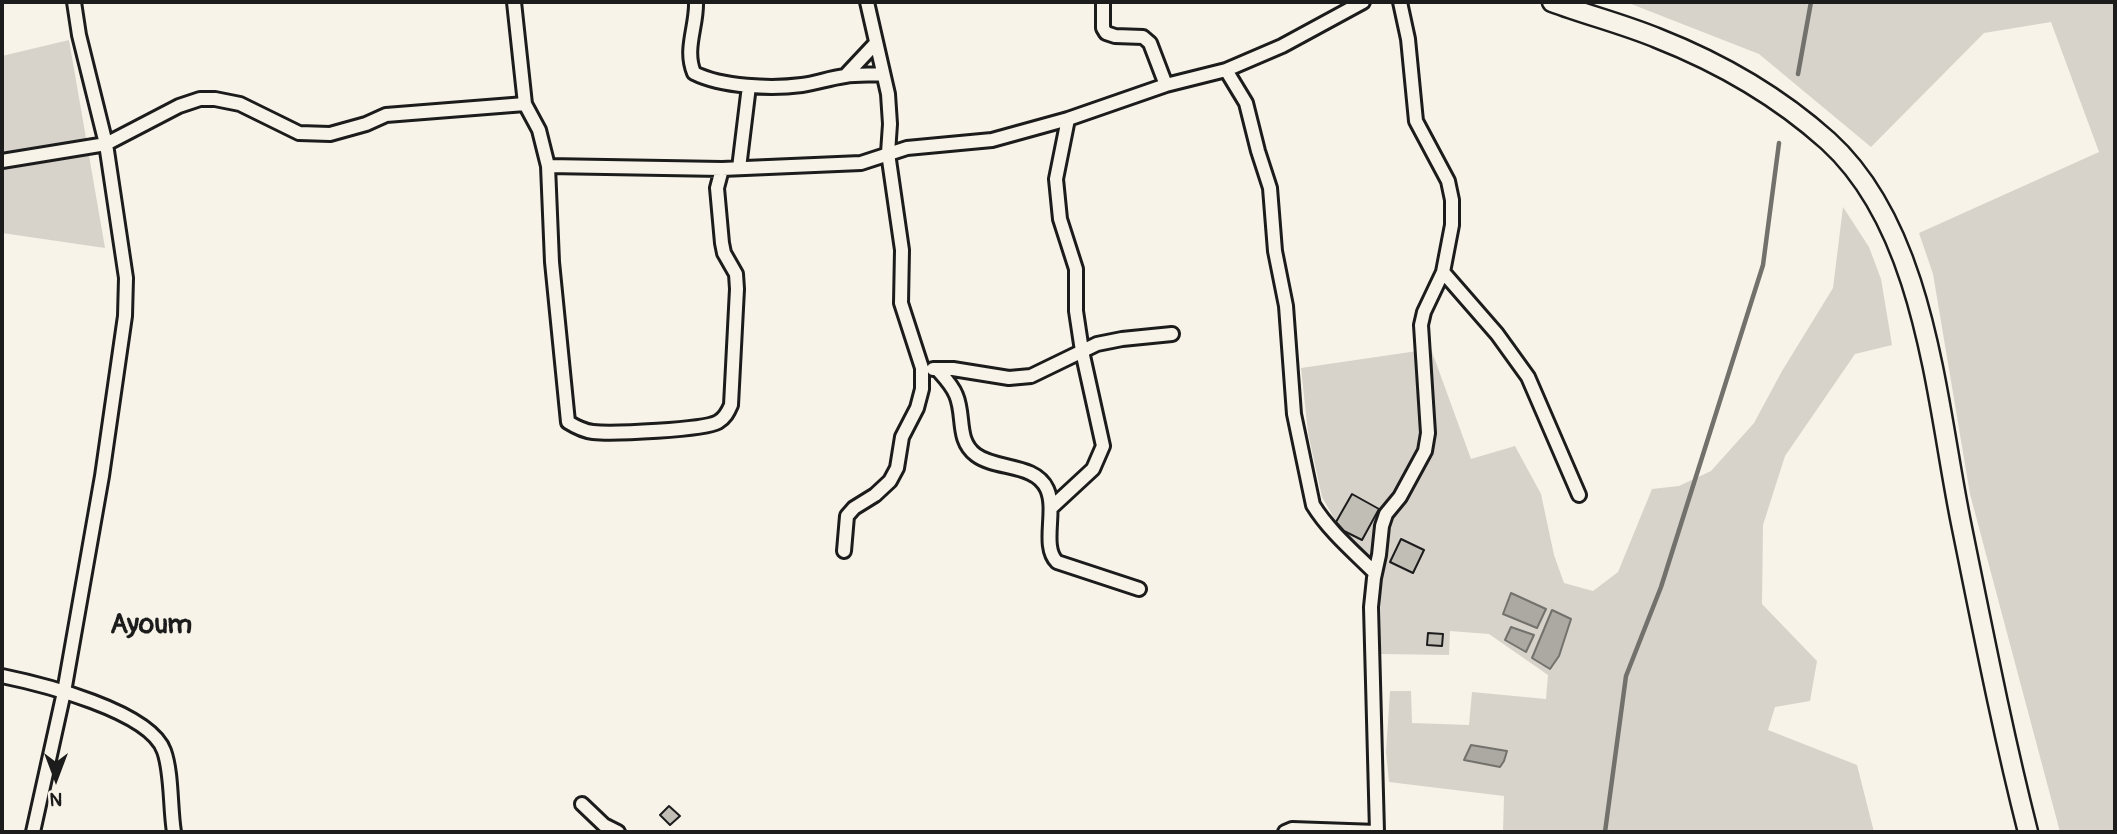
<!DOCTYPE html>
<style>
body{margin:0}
#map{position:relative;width:2117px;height:834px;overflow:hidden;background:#f7f3e8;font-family:Pangolin,sans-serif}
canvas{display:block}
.frame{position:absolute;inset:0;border:4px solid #1c1c1c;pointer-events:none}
.north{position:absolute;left:21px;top:743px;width:70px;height:70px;-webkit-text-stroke:5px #f7f3e8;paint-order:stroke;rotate:180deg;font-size:19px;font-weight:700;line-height:28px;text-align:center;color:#1c1c1c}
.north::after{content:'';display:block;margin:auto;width:24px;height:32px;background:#1c1c1c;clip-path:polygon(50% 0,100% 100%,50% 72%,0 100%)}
</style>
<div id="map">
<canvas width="2117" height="834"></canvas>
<div class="frame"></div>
<div class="north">N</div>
</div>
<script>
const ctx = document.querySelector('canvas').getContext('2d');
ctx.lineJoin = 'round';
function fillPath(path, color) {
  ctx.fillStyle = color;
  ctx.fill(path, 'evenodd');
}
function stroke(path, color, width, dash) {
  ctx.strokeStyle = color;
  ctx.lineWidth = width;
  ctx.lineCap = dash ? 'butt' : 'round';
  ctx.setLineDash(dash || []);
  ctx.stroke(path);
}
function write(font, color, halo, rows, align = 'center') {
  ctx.font = font + ' Pangolin,sans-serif';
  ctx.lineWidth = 7;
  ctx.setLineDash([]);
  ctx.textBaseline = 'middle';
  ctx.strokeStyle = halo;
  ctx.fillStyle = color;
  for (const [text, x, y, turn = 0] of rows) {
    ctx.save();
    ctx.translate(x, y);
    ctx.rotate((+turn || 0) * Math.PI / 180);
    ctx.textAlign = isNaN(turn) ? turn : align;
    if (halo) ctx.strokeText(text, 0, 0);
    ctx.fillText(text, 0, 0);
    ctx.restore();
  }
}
fillPath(new Path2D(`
 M1626,2H2115V832H2060L1970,494L1933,274L1919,233L2099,152L2051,22L1984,33L1871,147L1759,54Z
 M69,40L105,248L2,233V56Z
 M1843,207L1869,247L1881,279L1892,345L1855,354L1785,456L1763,525L1762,604L1817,661L1810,701L1775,707L1768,730L1857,765L1874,832H1503L1504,796L1389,782L1386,752L1390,691H1411L1412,723L1469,725L1472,692L1546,699L1548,675L1489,634L1450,631L1449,655L1381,654L1380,580L1373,561L1343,534L1322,497L1308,433L1301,368L1431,349L1471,459L1515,446L1541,494L1554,555L1564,583L1593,591L1618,572L1652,489L1679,486L1711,471L1754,423L1782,371L1833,288ZM1571,619L1559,656L1550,669L1532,658Z`), '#d7d3cb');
const water = new Path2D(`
 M1511,593L1546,609L1537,628L1503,614Z
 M1552,610L1571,619L1559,656L1550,669L1532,658Z
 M1511,627L1534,635L1526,652L1505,640Z
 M1471,745L1507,751L1504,761L1500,767L1464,760Z`);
fillPath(water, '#aca9a2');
stroke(water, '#72716c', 2);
stroke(new Path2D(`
 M1798,74L1811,2
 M1605,832L1626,676L1661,587L1763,265L1779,143`), '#72716c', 4.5);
const building = new Path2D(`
 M1352,494L1379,509L1362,540L1344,531L1336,522Z
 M1401,539L1424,550L1413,573L1390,562Z
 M1428,633L1443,634L1442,646L1427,645Z
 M669,806L680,816L670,825L660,815Z`);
fillPath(building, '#c0beb5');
stroke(building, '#1c1c1c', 2);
const street = new Path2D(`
 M514,2L525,104L539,130L548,166L552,262L568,422C576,427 584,431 593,432C612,434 704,430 718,422C725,418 728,412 731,405L737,289L736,274L724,253L722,243L717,188L722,169
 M696,2C697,26 684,49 694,73C722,87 771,89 802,85C816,83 830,78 845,76C857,74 871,75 883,74
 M1103,2V28L1106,33L1115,36L1143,37L1150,43L1166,85L1226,70L1282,46L1363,2
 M1226,70L1246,103L1258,151L1270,188L1275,251L1286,306L1294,414L1313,505C1329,531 1354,552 1375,573
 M845,76L875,44
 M2,161L106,144L179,106L200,99H215L240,104L299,133L330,134L366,124L386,115L525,104
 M548,166L722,169L861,163L907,148L992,140L1068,119L1166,85
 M739,168L749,86
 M1443,272L1497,334L1528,377L1579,495
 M933,369H953L1009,378L1031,376L1097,344L1122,339L1172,334
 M937,369C944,377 952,385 956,395C965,416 956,440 976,455C996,470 1035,463 1047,489C1057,511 1041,546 1057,562L1139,589
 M1052,507L1093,469L1103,446L1082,351L1076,311V269L1060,219L1056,179L1068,119
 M844,551L847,516L854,508L875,495L890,481L897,468L902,437L917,408L922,389V368L901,303L902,250L888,153L890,124L888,94L867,2
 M2,676C41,684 150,711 164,751C172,773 170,808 174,832
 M582,804L604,825L618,832
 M33,832L64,692L102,476L125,316L126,278L106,144L79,35L74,2
 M1285,832L1292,829L1377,832L1371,607L1374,578L1379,555L1382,526L1386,514L1400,497L1425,451L1428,433L1421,325L1424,312L1443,272L1452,225V200L1448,181L1416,121L1408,39L1400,2`);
const secondary = new Path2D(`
 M1552,2C1587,15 1623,24 1657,38C1718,62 1779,97 1828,141C1926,230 1936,400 1961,523C1982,626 2002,730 2028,832`);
stroke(street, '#1c1c1c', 18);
stroke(secondary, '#1c1c1c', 23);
stroke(street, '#f7f3e8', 12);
stroke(secondary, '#f7f3e8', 18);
write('bold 28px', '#1c1c1c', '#f7f3e8', [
 ["Ayoum",151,626]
]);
</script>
